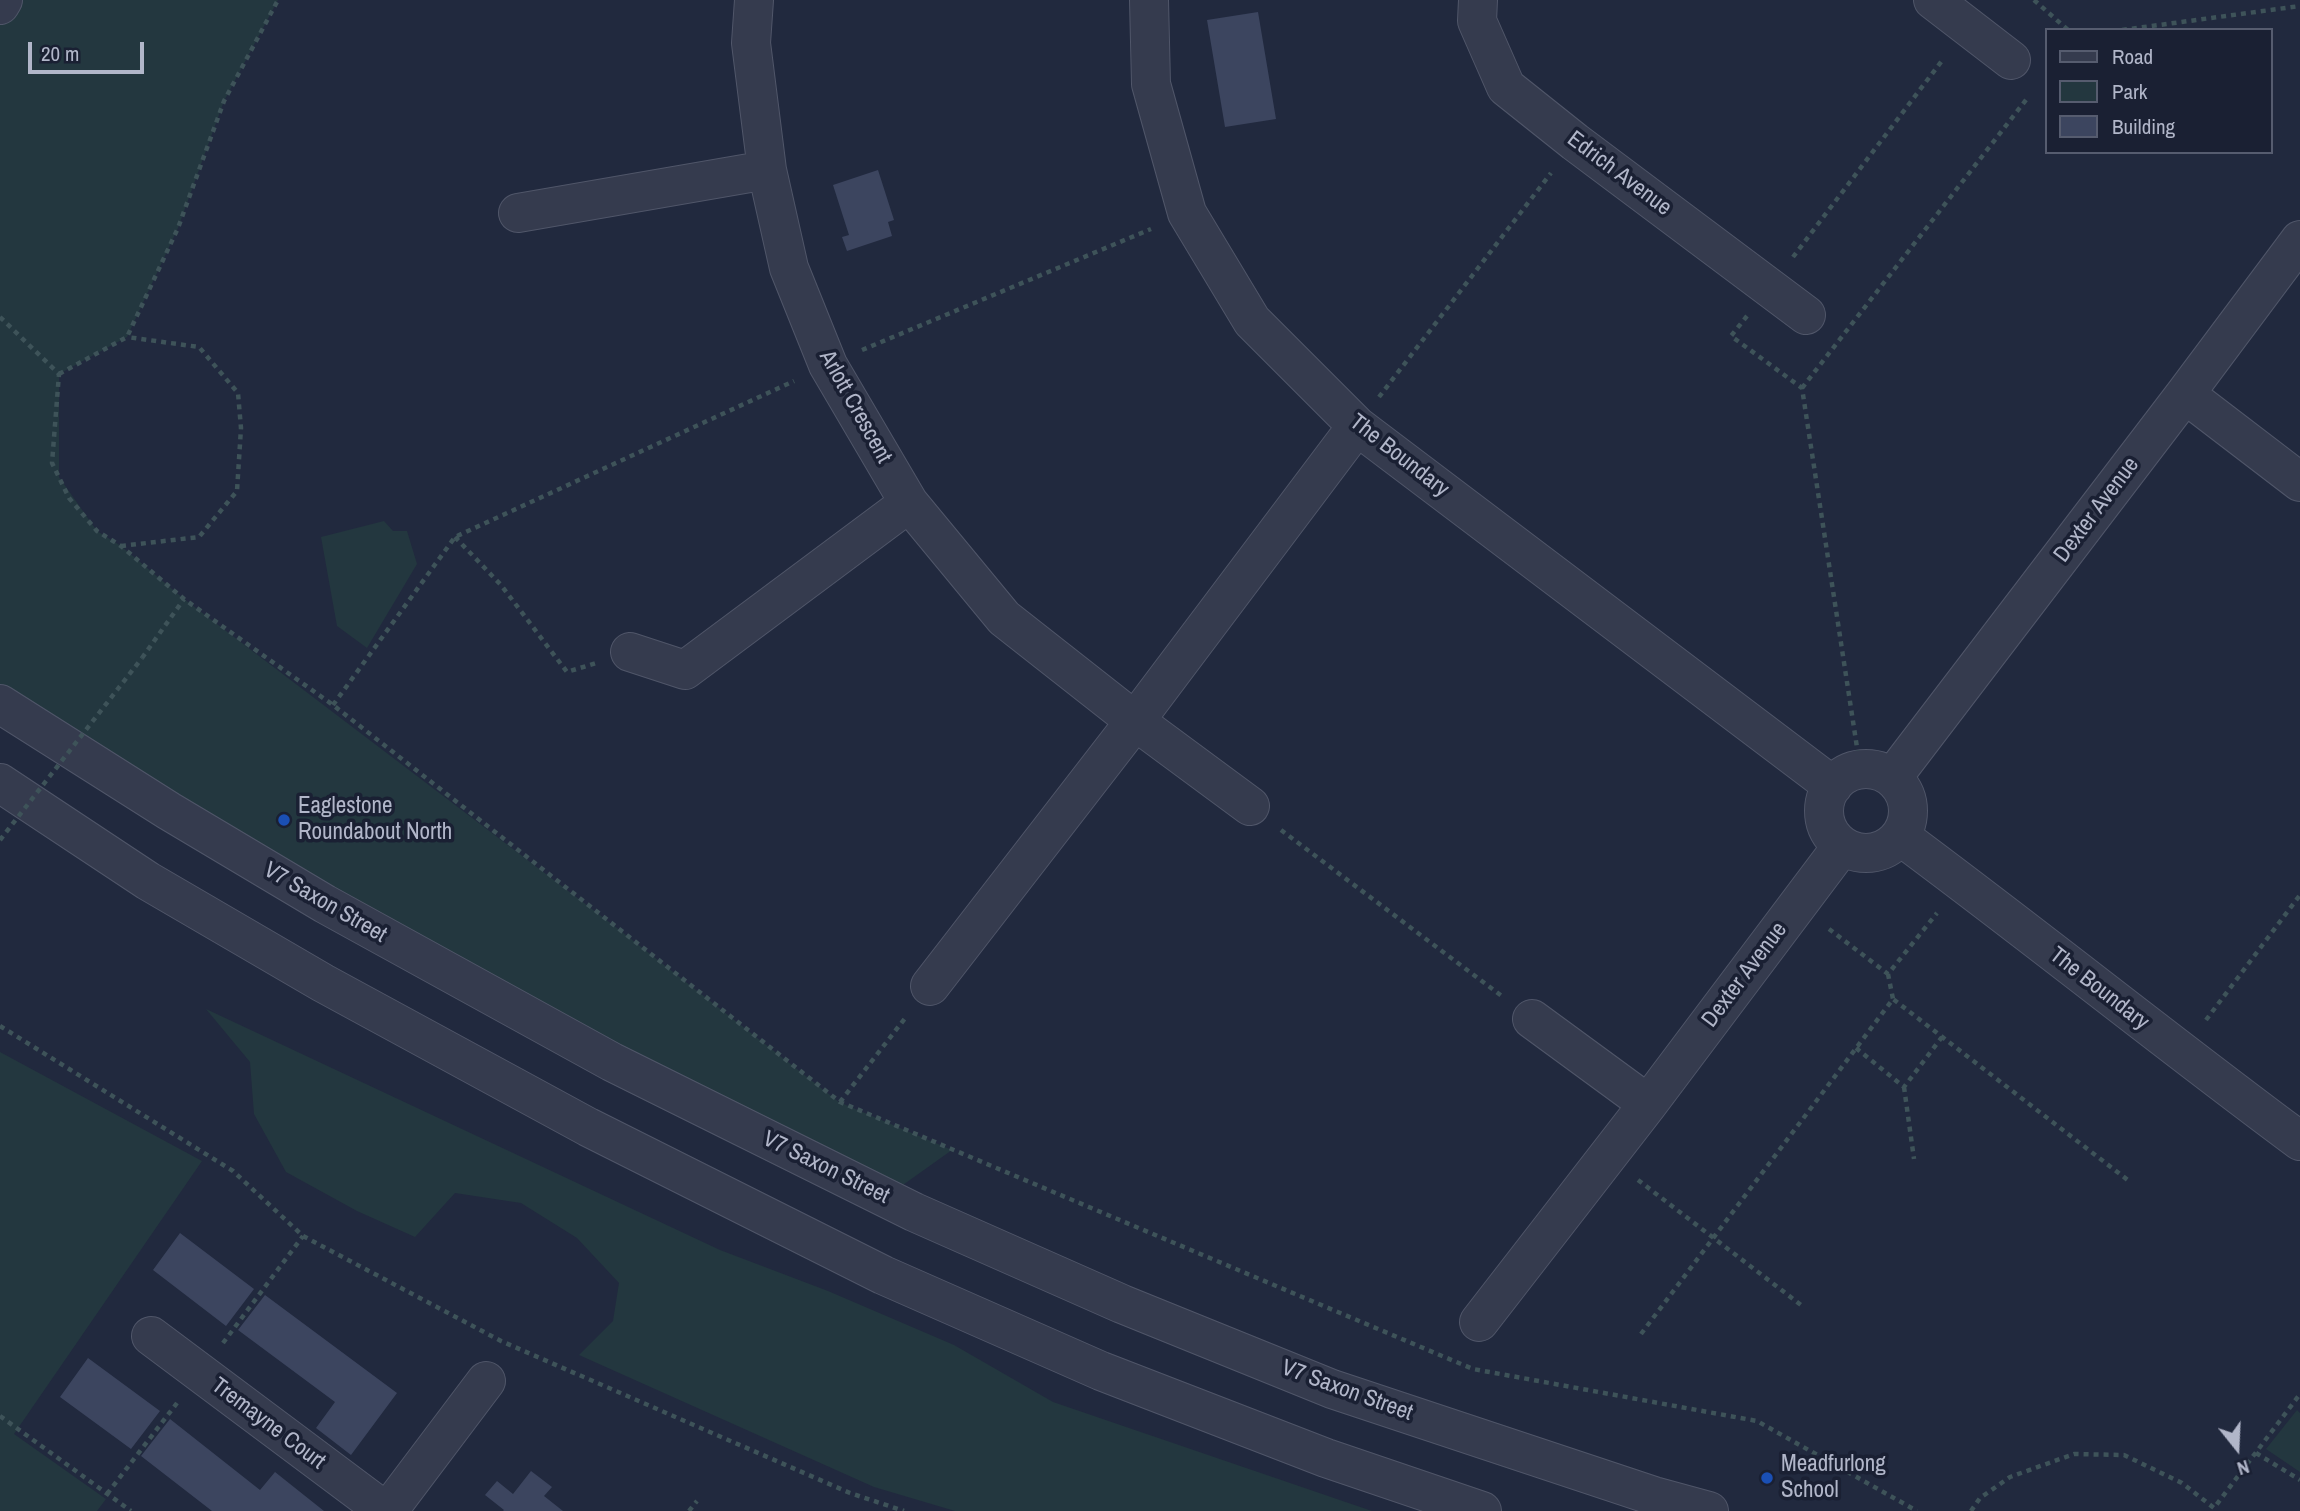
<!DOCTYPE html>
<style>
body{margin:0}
#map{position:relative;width:2300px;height:1511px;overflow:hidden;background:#21293e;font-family:"Archivo Narrow",sans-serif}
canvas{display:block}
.legend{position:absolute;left:2045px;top:28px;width:228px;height:126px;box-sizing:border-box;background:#1a2033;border:2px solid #565c6f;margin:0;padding:9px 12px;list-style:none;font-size:21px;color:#b1b6c9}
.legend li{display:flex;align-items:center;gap:14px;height:35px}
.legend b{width:35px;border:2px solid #565c6f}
.north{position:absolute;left:2202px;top:1413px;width:70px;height:70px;-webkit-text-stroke:5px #1a2033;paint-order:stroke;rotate:162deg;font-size:19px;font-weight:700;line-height:28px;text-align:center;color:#b1b6c9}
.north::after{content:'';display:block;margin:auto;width:24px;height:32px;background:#b1b6c9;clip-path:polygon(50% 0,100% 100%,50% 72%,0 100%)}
.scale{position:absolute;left:28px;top:42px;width:116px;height:32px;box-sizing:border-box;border:4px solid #b1b6c9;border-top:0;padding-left:9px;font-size:21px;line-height:24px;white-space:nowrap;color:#b1b6c9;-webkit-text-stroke:5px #1a2033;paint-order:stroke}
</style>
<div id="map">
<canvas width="2300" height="1511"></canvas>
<ul class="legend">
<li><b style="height:9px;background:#353b4e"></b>Road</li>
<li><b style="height:19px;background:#23373f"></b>Park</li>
<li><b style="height:19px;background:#3c455f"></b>Building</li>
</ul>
<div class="north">N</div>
<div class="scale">20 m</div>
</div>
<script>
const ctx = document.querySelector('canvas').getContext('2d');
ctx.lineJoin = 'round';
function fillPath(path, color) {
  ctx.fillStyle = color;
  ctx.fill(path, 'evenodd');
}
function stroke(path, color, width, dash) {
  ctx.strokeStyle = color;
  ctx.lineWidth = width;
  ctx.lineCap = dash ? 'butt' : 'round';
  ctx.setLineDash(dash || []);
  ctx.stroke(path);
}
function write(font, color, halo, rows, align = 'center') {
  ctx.font = font + ' "Archivo Narrow",sans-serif';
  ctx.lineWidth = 7;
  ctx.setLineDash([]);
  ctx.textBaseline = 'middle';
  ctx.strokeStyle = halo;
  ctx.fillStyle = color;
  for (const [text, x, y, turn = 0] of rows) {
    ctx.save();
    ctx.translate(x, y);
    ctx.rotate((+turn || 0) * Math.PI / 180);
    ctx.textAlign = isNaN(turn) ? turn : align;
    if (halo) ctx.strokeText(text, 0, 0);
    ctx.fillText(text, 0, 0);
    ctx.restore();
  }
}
fillPath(new Path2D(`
 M5,0H278L224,101L178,228L127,337L59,374V477L97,531L121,546L184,599L617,928L839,1102L952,1150L886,1197L0,704V7Z
 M384,521L393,531H407L417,564L367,648L337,626L321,537Z
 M206,1009L720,1250L828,1291L954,1345L1053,1402L1372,1511H955L874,1487L579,1355L613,1321L619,1283L577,1238L521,1203L455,1193L415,1237L357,1211L286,1172L254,1114L250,1062Z
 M0,1052L202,1161L14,1434L106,1499L97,1511H0Z
 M2297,1410L2300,1413V1472L2266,1449Z`), '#23373f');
fillPath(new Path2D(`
 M1258,12L1276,119L1225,127L1207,20Z
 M878,170L894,220L888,222L892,236L847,251L842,237L849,235L833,185Z
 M180,1233L254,1289L226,1326L153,1270Z
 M265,1295L397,1393L351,1455L316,1428L335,1402L238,1330Z
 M88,1358L160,1411L131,1449L60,1397Z
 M170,1419L260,1490L275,1472L324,1511H212L141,1456Z
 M531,1471L552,1487L544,1496L563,1511H503L504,1510L485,1495L497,1481L513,1494Z`), '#3c455f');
const minor = new Path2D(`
 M754,0L751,43L767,170L789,268L828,365L909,503L1004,618L1135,721L1250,806
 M1149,0L1151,84L1187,213L1252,321L1357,426L1833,786
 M1478,0L1477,21L1506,87L1575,142L1806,315
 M1933,0L2011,60
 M518,213L767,170
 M2185,394L2300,482
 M630,652L685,670L909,503
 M1824 811a42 42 0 1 1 84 0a42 42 0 1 1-84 0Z
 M1892,778L2185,394L2300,240
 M1900,836C2035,936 2165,1041 2300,1141
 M930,986L1135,721L1357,426
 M1532,1019L1648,1104
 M1479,1322L1648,1104L1842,846
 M151,1336L385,1511
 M388,1511L486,1381`);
const tertiary = new Path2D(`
 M0,5L3,0
 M0,704L169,811L325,904L612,1062L914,1212L1122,1304L1332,1389L1654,1496L1709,1511
 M0,783L148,881L323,983L588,1127L883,1275L1101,1371L1326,1458L1482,1511`);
stroke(minor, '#505669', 40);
stroke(tertiary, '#505669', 40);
stroke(new Path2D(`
 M2034,0L2068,30
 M2122,30L2300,6
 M1793,257L1944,58
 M1747,316L1731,336L1802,388L1858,754
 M0,317L59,374L52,463L69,498L97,531L121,546L184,599L333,705L840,1102L1473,1369L1757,1421L1917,1511
 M862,350L1151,229
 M59,374L127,337L178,228L224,101L278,0
 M1802,388L2029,96
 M1379,397L1551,173
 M455,537L501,585L567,672L596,663
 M121,546L199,537L237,491L241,428L238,393L199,347L127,337
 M142,658L184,599
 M333,705L455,537L794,381
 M1281,830L1503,997
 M1829,929L1888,974L1937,913
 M1888,974L1893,999
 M2206,1020L2300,895
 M0,1026L233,1171L303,1236L501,1341L850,1493L904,1511
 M1856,1048L1904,1087L1942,1037
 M1904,1087L1914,1159
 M840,1102L906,1017
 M1638,1180L1801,1305
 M1641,1334L1893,999L2129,1181
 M223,1343L303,1236
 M0,1416L131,1511
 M2256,1453L2300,1480
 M107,1494L177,1403
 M689,1511L697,1501
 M1971,1511L1980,1498L2010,1477L2074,1454L2124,1455L2182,1483L2214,1508L2300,1394`), '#3e5359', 4.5, [5, 5]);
stroke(minor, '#353b4e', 38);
stroke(tertiary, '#353b4e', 38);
stroke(new Path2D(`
 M0,840L142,658`), '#3e5359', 4.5, [5, 5]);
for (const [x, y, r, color] of [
 [284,820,7,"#1a4fb4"],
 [1767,1478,7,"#1a4fb4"]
]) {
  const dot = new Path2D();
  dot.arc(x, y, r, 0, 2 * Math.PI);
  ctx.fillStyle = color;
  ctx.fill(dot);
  stroke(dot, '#1a2033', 2.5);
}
write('23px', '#b1b6c9', '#1a2033', [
 ["Edrich Avenue",1619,174,37],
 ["Arlott Crescent",855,407,61],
 ["The Boundary",1399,456,38],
 ["Dexter Avenue",2097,510,-53],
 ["V7 Saxon Street",325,903,30],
 ["Dexter Avenue",1745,975,-53],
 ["The Boundary",2099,989,38],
 ["V7 Saxon Street",826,1168,26],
 ["V7 Saxon Street",1347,1391,20],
 ["Tremayne Court",268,1424,37]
]);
write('23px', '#b1b6c9', '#1a2033', [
 ["Eaglestone",298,807],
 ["Roundabout North",298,833],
 ["Meadfurlong",1781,1465],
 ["School",1781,1491]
], 'left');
</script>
